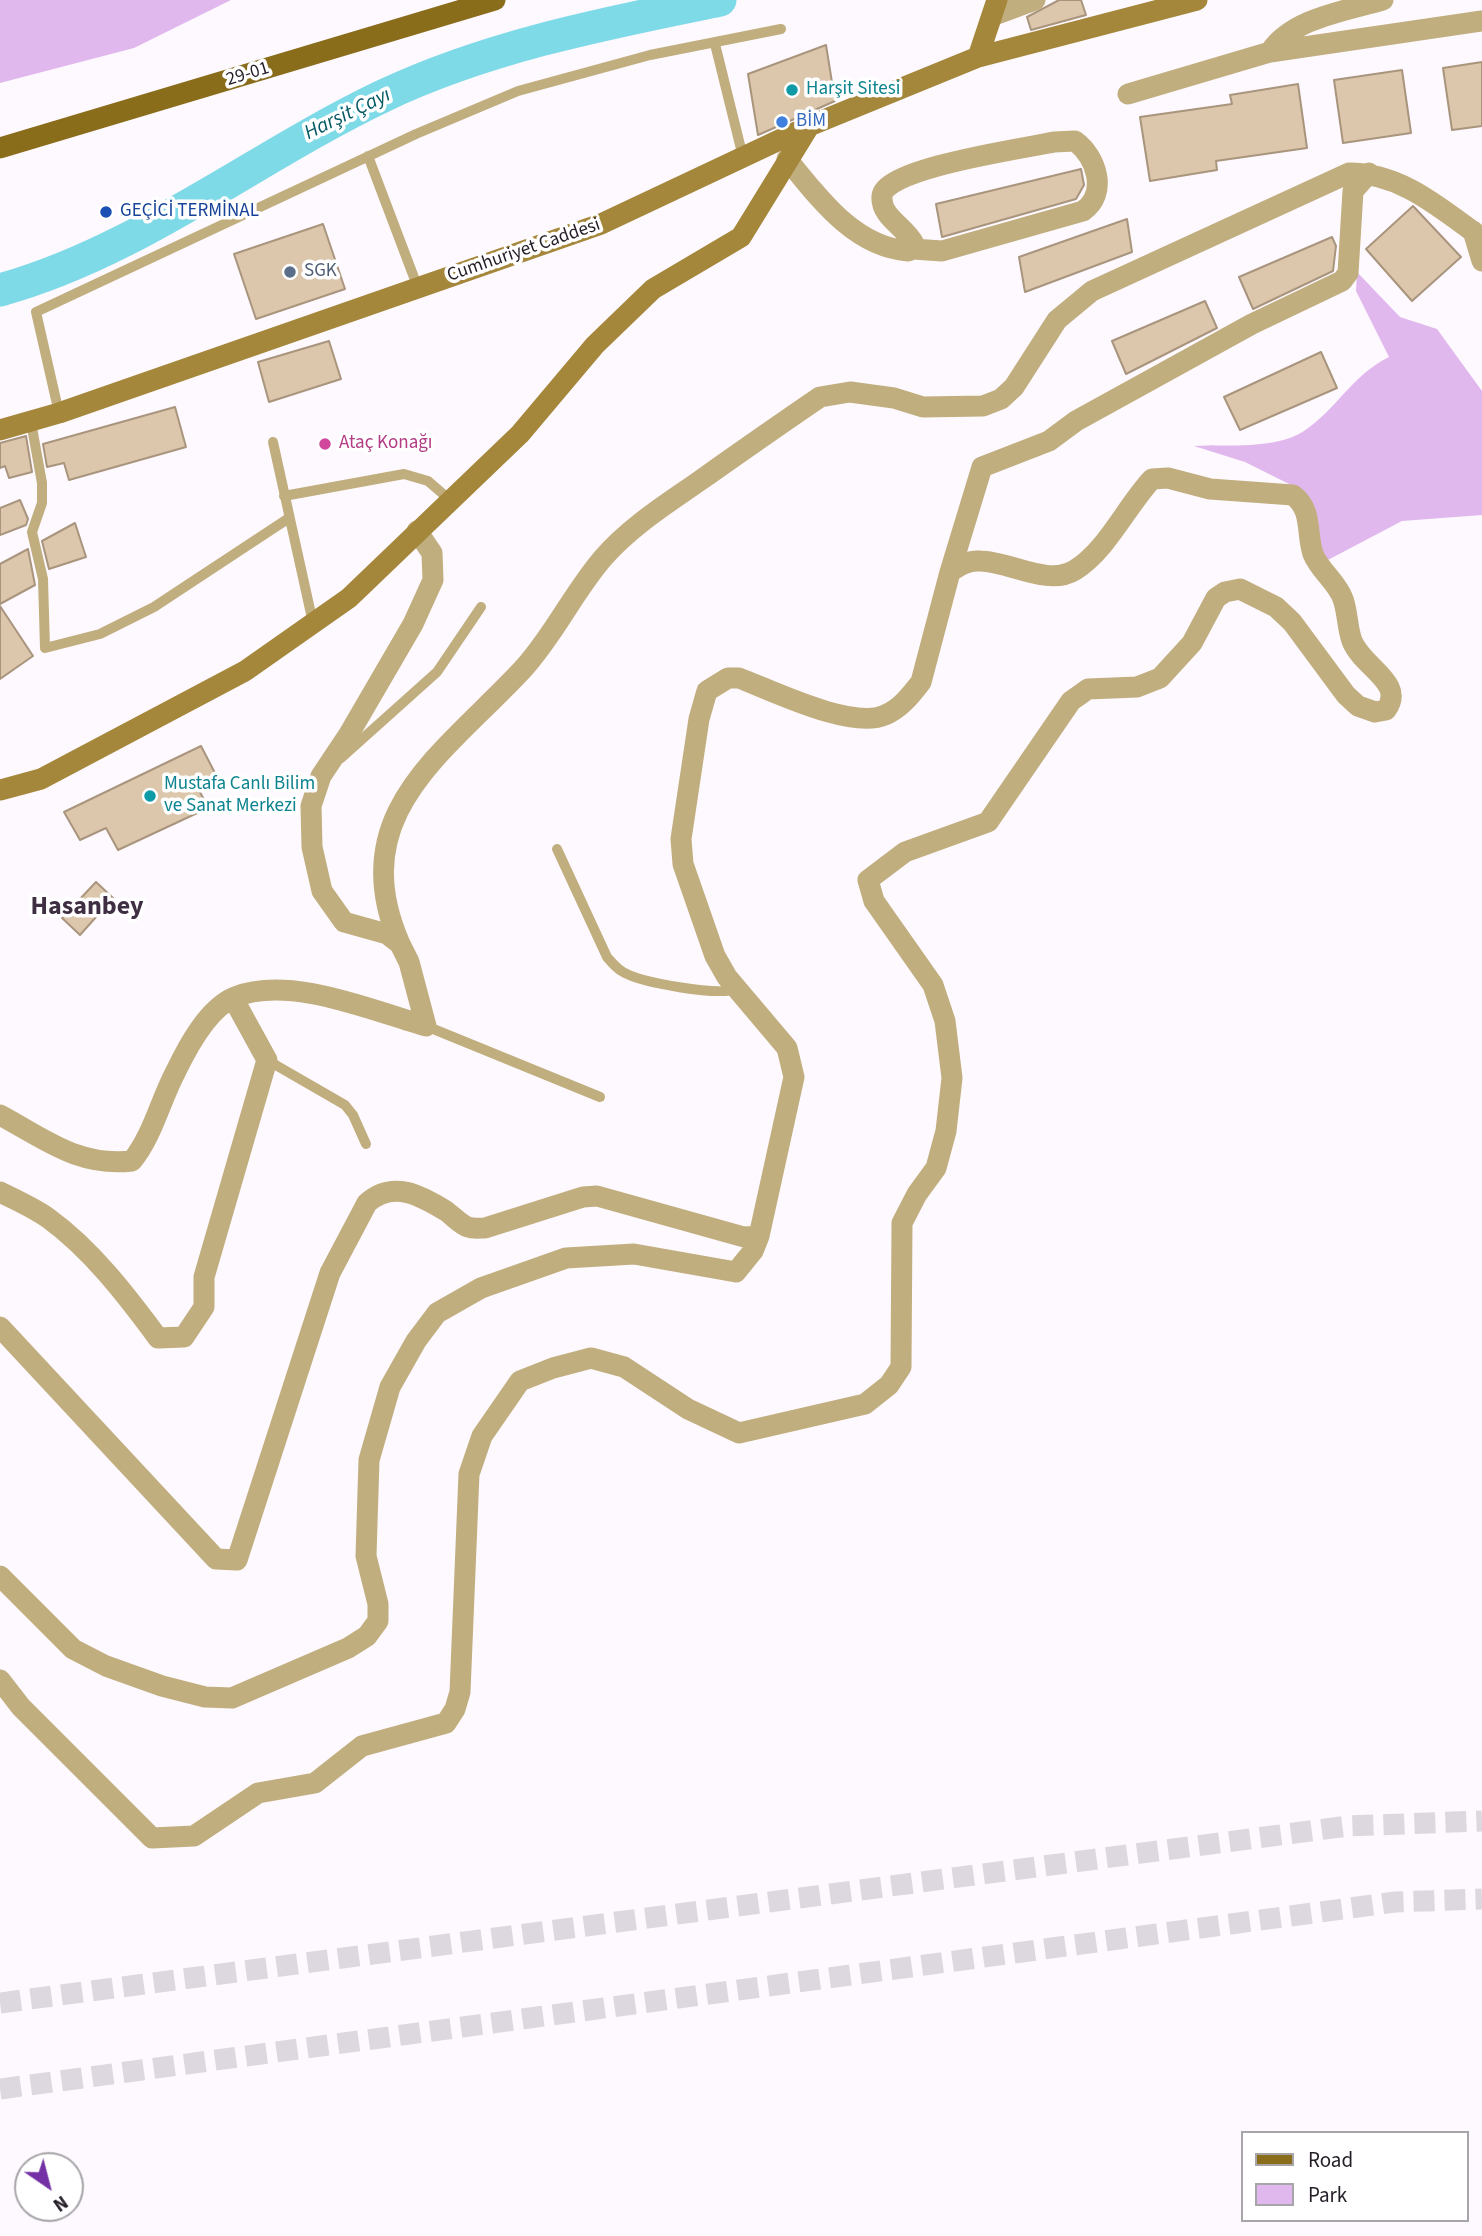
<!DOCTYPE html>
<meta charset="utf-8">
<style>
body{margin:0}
#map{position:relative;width:1482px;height:2236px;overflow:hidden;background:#fef9ff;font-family:"Source Sans 3",sans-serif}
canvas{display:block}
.legend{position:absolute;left:1241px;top:2131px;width:228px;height:91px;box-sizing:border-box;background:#fff;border:2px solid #a7a5a9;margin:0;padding:9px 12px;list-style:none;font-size:21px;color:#241d27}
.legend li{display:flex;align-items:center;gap:14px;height:35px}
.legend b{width:35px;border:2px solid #a7a5a9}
.north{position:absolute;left:14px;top:2152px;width:70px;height:70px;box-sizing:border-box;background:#fff;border:2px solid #a7a5a9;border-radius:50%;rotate:145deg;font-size:19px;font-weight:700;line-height:28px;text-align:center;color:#241d27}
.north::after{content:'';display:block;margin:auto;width:24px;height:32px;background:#7431a5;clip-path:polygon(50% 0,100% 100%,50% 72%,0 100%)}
</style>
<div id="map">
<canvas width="1482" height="2236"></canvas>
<ul class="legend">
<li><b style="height:9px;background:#896d1b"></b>Road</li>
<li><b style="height:19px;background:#e1b8ed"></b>Park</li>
</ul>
<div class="north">N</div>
</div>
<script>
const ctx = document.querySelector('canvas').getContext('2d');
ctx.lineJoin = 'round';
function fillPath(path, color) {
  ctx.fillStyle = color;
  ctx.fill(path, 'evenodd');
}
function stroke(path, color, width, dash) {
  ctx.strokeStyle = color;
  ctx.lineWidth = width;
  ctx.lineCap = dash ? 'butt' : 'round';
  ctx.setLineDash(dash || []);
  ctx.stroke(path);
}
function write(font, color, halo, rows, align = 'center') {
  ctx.font = font + ' "Source Sans 3",sans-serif';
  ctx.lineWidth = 7;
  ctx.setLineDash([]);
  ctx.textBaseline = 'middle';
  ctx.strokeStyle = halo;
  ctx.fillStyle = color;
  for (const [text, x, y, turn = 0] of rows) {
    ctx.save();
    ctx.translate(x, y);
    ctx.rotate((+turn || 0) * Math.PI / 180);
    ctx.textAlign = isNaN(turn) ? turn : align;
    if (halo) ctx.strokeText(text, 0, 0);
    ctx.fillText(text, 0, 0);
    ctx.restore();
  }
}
fillPath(new Path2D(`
 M0,0H231L134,48L0,83Z
 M1357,272L1400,317L1437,329L1482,391V515L1402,521L1324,562L1299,489L1245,462L1194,446C1228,444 1275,450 1304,431C1337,409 1352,375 1389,357L1356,291Z`), '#e1b8ed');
stroke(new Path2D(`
 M0,290C138,252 255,157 383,96C488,46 607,23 720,0`), '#7fdae8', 33);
const building = new Path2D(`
 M1059,0H1081L1086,15L1031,30L1027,17Z
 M826,45L835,101L758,135L748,74Z
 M1482,62V126L1452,130L1443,68Z
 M1402,70L1411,133L1343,143L1334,80Z
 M1298,84L1307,148L1216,161L1217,170L1150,181L1140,117L1232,104L1230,95Z
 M1081,169L1084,185L1076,199L942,237L936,204Z
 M1413,206L1461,257L1412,301L1366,249Z
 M1127,219L1132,252L1025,292L1019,257Z
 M323,224L345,289L256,319L234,254Z
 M1332,237L1336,246L1333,271L1253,309L1239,277Z
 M1205,301L1217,328L1126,374L1112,341Z
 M329,341L341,379L269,402L258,362Z
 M1321,352L1337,388L1240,430L1224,397Z
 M175,407L186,447L69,480L64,463L47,467L43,444Z
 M26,436L32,472L9,478L5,466L0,468V443Z
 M20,500L28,519L26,525L0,535V508Z
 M75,523L86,557L49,569L42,541Z
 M28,549L35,585L0,604V564Z
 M0,606L33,656L0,679Z
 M201,746L216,775L196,784L208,808L118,850L106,828L80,840L64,812Z
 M96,882L113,898L80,935L62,918Z`);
fillPath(building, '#dcc7ad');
stroke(building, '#a9957d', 2);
stroke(new Path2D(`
 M0,2003L1348,1826L1482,1821
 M0,2089L1395,1902L1482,1899`), '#ddd8df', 21, [21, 10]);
stroke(new Path2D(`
 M715,44L743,157
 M368,156L418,288
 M59,413L36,312L416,134L518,91L650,55L781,29
 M31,422L42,483V503L32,532L43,579L45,648L100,634L154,607L289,518
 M273,442L313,623
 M284,496L404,474L428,481L450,500
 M341,758L437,672L481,607
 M557,849L607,957C612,963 616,968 623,972C642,983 717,996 737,989
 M426,1026L600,1097
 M267,1060L345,1105L353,1115L366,1144`), '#c1ae7e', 10);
stroke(new Path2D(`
 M992,16L1035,0
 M1270,52C1292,18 1346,11 1383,0
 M1128,94L1270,52L1482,21
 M787,159C818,197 854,247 908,251L913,249L914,244C906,227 880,217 882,196C884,168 1027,148 1054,142L1075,141C1097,157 1108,194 1083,211L942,251L913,249
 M1473,231L1482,261
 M950,572L982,467L1049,441L1076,421L1252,324L1342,281L1348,273L1353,191L1369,173
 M400,944C343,814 445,753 523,669C554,635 573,593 603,558C630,527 665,505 698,482C739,453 779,425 820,397L850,392L894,398L923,407L983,406L1001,399L1014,387L1057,320L1092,291L1349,173C1402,173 1441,209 1482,238
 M0,1115C45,1139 78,1167 132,1161C153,1135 160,1101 176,1071C188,1046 208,1008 235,997C290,975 372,1011 426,1026L409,962L400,944L387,934L344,922L322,891L312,847L311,806L321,776L349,734L413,624L433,580L432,553L417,531
 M0,1192C16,1200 34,1208 48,1218C91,1249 127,1296 158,1338L184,1337L204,1307V1277L267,1060L233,998
 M0,1327L216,1559L237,1560L330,1273L367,1203C393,1180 420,1195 446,1211C453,1216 461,1225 468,1227C473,1229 480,1228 485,1228L583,1197L597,1196L744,1237L759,1236
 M0,1576L73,1649L106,1666L162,1686L205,1697L232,1698L348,1648L367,1636L378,1621V1604L366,1556L369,1460L390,1387L416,1341L437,1313L481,1288L566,1258L634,1254L736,1272L753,1251L759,1236L794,1077L787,1048L727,977L715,956L683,864L681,839L699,719L707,691L728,678H739C773,691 852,730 885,715C900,709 911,695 921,682L950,572C959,566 968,560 980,561C1009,561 1048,587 1075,570C1107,550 1126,507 1152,479L1168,478L1210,489L1293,495C1313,510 1306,533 1313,554C1320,571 1337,582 1343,599C1348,613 1347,627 1352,641C1363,668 1406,683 1386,710L1375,712L1358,706L1346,695L1292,622L1276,607L1240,589L1225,592L1216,598L1192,643L1160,678L1137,687L1088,689L1071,701L988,822L905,852L868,880L874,901L933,985L945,1021L952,1078L946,1131L936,1168L917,1194L902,1223L901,1367L889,1385L865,1404L739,1433L688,1409L624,1367L591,1358L553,1368L520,1381L482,1436L469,1474L460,1692L455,1709L446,1723L362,1746L315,1783L258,1793L194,1836L152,1838L21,1707L0,1680`), '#c1ae7e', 21);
stroke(new Path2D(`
 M978,57L1197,0
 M0,430L59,413L601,224L809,126L978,57L997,0
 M0,790L41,779L245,671L349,598L520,434L595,345L653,289L741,237L808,128`), '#a4873a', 21);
stroke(new Path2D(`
 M0,148L495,0`), '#896d1b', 21);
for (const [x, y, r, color] of [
 [792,90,7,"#0f9aa8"],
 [782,122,7,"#3f7fe0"],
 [106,212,7,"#1a4fb4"],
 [290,272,7,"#5c6f8a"],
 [325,444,7,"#d1479c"],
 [150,796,7,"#0f9aa8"]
]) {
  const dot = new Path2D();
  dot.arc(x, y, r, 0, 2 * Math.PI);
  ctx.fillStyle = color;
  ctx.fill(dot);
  stroke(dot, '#fff', 2.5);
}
write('19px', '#241d27', '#fff', [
 ["29-01",248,75,-17],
 ["Cumhuriyet Caddesi",524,251,-19]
]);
write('19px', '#0d838f', '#fff', [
 ["Harşit Sitesi",806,90],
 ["Mustafa Canlı Bilim",164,785],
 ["ve Sanat Merkezi",164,807]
], 'left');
write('19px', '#366cbe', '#fff', [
 ["BİM",796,122]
], 'left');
write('19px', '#164399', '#fff', [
 ["GEÇİCİ TERMİNAL",120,212]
], 'left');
write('19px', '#4e5e75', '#fff', [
 ["SGK",304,272]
], 'left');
write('19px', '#b23c85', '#fff', [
 ["Ataç Konağı",339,444]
], 'left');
write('italic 21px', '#045963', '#fff', [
 ["Harşit Çayı",348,115,-26]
]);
write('bold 26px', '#3f2f43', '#fff', [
 ["Hasanbey",87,908]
]);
</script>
